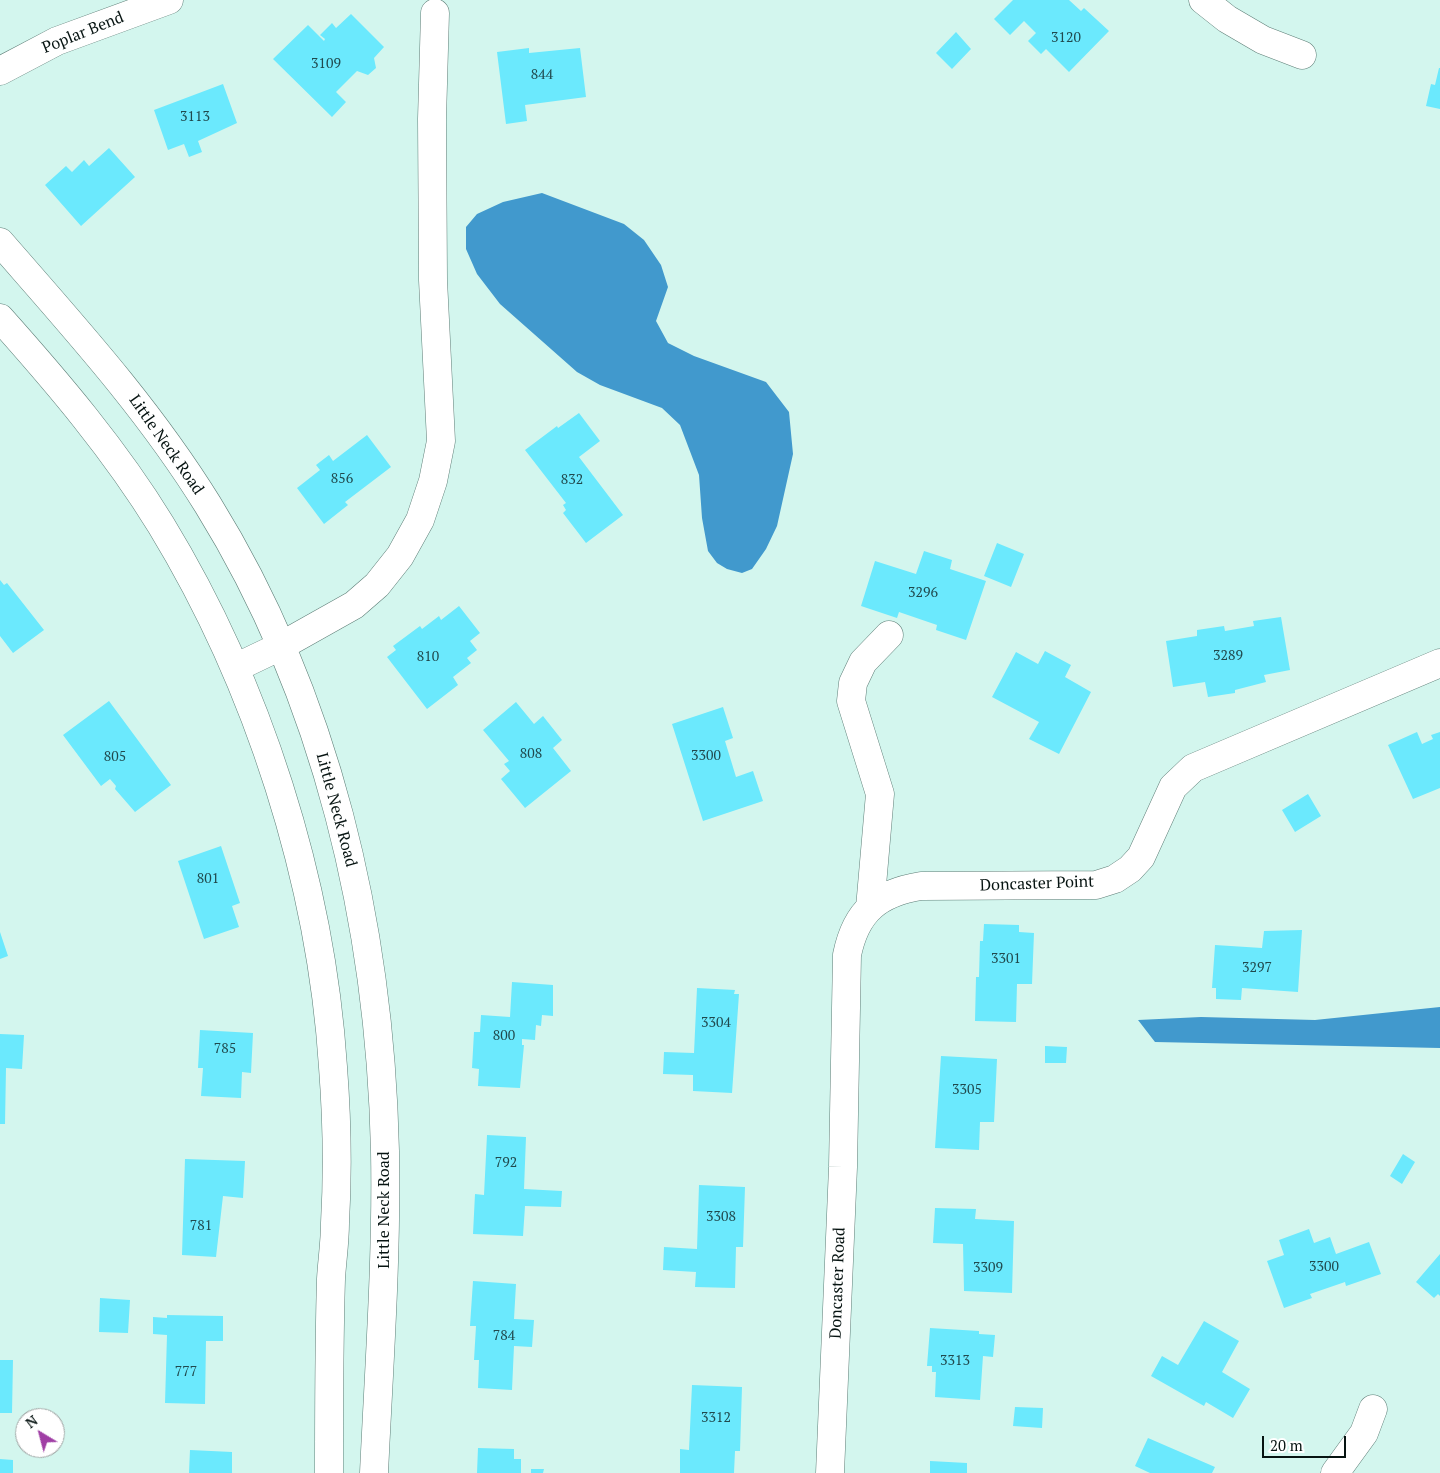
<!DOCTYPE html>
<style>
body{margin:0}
#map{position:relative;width:1440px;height:1473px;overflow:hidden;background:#d3f6ee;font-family:"PT Serif",serif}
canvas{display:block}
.north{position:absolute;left:15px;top:1408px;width:50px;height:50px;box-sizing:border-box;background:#fff;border:1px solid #9ca1a0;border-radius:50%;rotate:323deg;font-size:14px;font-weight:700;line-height:20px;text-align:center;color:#071412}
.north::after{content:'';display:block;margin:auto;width:18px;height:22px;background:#a03fa5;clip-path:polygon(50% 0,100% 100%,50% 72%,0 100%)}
.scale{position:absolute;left:1262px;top:1436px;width:84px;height:22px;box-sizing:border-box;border:2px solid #071412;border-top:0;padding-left:6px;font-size:15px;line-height:18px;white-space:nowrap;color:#071412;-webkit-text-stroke:4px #fff;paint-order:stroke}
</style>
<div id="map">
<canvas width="1440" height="1473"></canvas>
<div class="north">N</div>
<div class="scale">20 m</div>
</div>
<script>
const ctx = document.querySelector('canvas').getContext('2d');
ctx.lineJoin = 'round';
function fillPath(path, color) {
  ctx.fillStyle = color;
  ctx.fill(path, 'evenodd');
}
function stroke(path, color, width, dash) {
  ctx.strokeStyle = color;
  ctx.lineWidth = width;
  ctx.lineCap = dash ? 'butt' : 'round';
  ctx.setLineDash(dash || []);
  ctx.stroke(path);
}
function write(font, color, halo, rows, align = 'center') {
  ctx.font = font + ' "PT Serif",serif';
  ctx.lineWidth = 4;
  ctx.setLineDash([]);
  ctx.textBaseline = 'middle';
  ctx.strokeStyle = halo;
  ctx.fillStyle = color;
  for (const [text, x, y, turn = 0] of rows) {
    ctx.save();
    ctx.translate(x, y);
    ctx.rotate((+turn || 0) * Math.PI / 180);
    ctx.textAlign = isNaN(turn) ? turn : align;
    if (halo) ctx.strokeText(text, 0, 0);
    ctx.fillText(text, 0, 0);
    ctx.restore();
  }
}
fillPath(new Path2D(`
 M542,193L624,224L644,240L661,265L668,287L656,321L668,343L694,356L766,382L789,412L793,454L777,526L766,549L752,569L742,573L727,569L717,563L708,551L702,518L699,475L680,425L662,408L600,385L577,372L500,304L477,274L466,249V227L477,214L503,202Z
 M1440,1007V1048L1155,1042L1138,1020L1201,1017L1315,1020Z`), '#4199cd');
fillPath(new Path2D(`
 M1013,0H1069L1081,11L1084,8L1109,31L1069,72L1046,49L1041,54L1028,41L1036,33L1024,21L1010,35L994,19Z
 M351,14L384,47L374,58L376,68L368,75L357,71L336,92L346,102L332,117L273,59L308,25L324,41L325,39L320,35L332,23L336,28Z
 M956,32L971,49L952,69L936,53Z
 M529,48V53L580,48L586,97L525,105L527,121L506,124L497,52Z
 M1439,68H1440V109L1426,106L1431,84L1435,85Z
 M223,84L237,123L198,141L202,152L189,157L184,144L168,150L154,110Z
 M109,148L135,177L81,226L45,185L66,166L72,172L84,160L89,166Z
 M579,413L600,441L579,457L623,515L586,543L563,513L566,510L563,505L566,503L525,450L557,426L558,428Z
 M367,435L391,467L345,502L348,505L324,524L297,488L320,470L316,465L329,455L333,461Z
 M997,543L1024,554L1011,587L984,576Z
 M924,551L952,560L950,569L986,581L966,640L936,630L937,625L899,612L897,618L861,606L875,561L916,574Z
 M0,580L4,585L7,583L44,630L13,653L0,636Z
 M459,606L480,633L470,641L477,650L467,658L471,663L453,677L458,685L427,709L387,657L396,650L393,646L420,626L422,629L439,616L441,620Z
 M1281,617L1290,670L1264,675L1266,682L1235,690V693L1208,697L1205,682L1173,687L1166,641L1197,636V630L1224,626L1225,631L1254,626L1253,621Z
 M1045,651L1071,665L1065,677L1091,692L1059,754L1029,739L1039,722L992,697L1016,652L1038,664Z
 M109,701L171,785L135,812L115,789L116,786L110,779L101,786L63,735Z
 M516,702L534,724L543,716L562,740L553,748L571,771L525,808L501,779L510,771L504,764L509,761L483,730Z
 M723,707L733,738L725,741L736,777L753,771L763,801L703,821L672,724Z
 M1417,732L1422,744L1433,739L1431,735L1440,732V788L1413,799L1388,745Z
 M1308,794L1321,816L1295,832L1282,810Z
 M221,846L240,903L232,906L239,927L204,939L178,861Z
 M984,924L1019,925V932L1034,933L1032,984H1017L1016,1022L975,1021L976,977H979L980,941H983Z
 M1302,930L1298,992L1242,988L1241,1000L1216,999V988H1212L1215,945L1262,948L1264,931Z
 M0,932L8,956L0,959Z
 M512,982L553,985V1016L542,1015L541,1026L536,1025L535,1040L522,1039V1045H524L520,1088L478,1086L479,1069L472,1068L474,1032H480L481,1015L510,1017Z
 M697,988L735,990L734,994H739L732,1093L693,1091V1075L663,1074L664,1052L694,1053Z
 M200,1030L253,1033L251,1073L242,1072L241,1098L201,1096L203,1068H198Z
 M0,1034L24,1035L22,1069L6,1068L5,1124H0Z
 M1045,1046L1067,1047L1066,1063H1045Z
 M941,1056L997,1059L994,1122H980L979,1150L935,1148Z
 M487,1135L526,1137L524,1189L562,1191L561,1207L525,1206L523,1236L473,1234L475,1194L484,1195Z
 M1403,1154L1415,1162L1402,1184L1390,1176Z
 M185,1159L245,1161L243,1198L223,1196L216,1257L182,1255Z
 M699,1185L745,1187L743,1247H736L735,1288L695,1287L696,1272L663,1270L664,1247L697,1249Z
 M935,1208L976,1209L975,1219L1014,1221L1012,1293L964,1291L963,1244L933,1243Z
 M1309,1229L1314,1243L1330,1237L1336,1254L1369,1242L1381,1274L1346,1286L1345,1282L1310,1294L1312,1298L1284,1308L1267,1261L1284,1255L1279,1240Z
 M1440,1254V1296L1438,1294L1434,1298L1416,1282Z
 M473,1281L516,1284L514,1319L534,1320L532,1347L514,1346L512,1390L478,1388L479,1360H474L476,1326H470Z
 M100,1298L130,1300L128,1333L99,1332Z
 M167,1315L223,1316V1341H206L205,1404L165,1403L167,1335L153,1334V1317L167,1318Z
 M1204,1321L1239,1341L1222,1372L1250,1389L1233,1418L1206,1402L1204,1406L1151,1376L1162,1356L1178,1365Z
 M930,1328L979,1331V1334L995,1335L993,1357L983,1356L980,1400L935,1397L936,1372H932V1366H927Z
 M0,1360H13L12,1413H0Z
 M692,1385L742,1387L740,1451H735L734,1473H680V1449L689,1450Z
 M1015,1407L1043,1408L1042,1428L1013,1426Z
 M1148,1438L1215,1467L1212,1473H1150L1135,1466Z
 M478,1448L514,1449V1459H521V1473H477Z
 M190,1450L232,1452V1473H189Z
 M0,1459L13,1460V1473H0Z
 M930,1461L967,1463V1473H930Z
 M531,1469H544L543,1473H531Z`), '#6be9fd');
const minor = new Path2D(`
 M1203,0L1227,19L1263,40L1302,55
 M0,71L57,41L169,0
 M0,242C74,327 148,408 208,505C327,697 380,926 385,1151C387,1258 379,1366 374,1473
 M0,318C58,383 115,450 161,525C258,684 321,881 333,1067C337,1119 338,1171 335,1223C335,1242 332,1261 331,1279C329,1344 329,1409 329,1473
 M235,668L281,646L354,605L377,585L400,556L420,520L433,481L441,441L433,280L432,119L435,13
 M870,908L880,794L851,701L853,683L863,662L889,635
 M830,1473L843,1167L847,955C856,911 878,893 921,886L1096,885L1115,879L1130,869L1141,857L1173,787L1193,768L1440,663
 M1335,1473L1364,1433L1373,1409`);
stroke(minor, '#5e7e77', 29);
stroke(minor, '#fff', 28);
write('14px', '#20494d', null, [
 ["3120",1066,38],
 ["3109",326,64],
 ["844",542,75],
 ["3113",195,117],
 ["856",342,479],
 ["832",572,480],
 ["3296",923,593],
 ["3289",1228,656],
 ["810",428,657],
 ["808",531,754],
 ["3300",706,756],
 ["805",115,757],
 ["801",208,879],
 ["3301",1006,959],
 ["3297",1257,968],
 ["3304",716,1023],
 ["800",504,1036],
 ["785",225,1049],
 ["3305",967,1090],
 ["792",506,1163],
 ["3308",721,1217],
 ["781",201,1226],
 ["3300",1324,1267],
 ["3309",988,1268],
 ["784",504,1336],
 ["3313",955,1361],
 ["777",186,1372],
 ["3312",716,1418]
]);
write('16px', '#071412', '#fff', [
 ["Poplar Bend",83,33,-22],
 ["Little Neck Road",166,445,55],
 ["Little Neck Road",336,810,75],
 ["Doncaster Point",1037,884,-2],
 ["Little Neck Road",384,1210,-90],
 ["Doncaster Road",838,1283,-88]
]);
</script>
